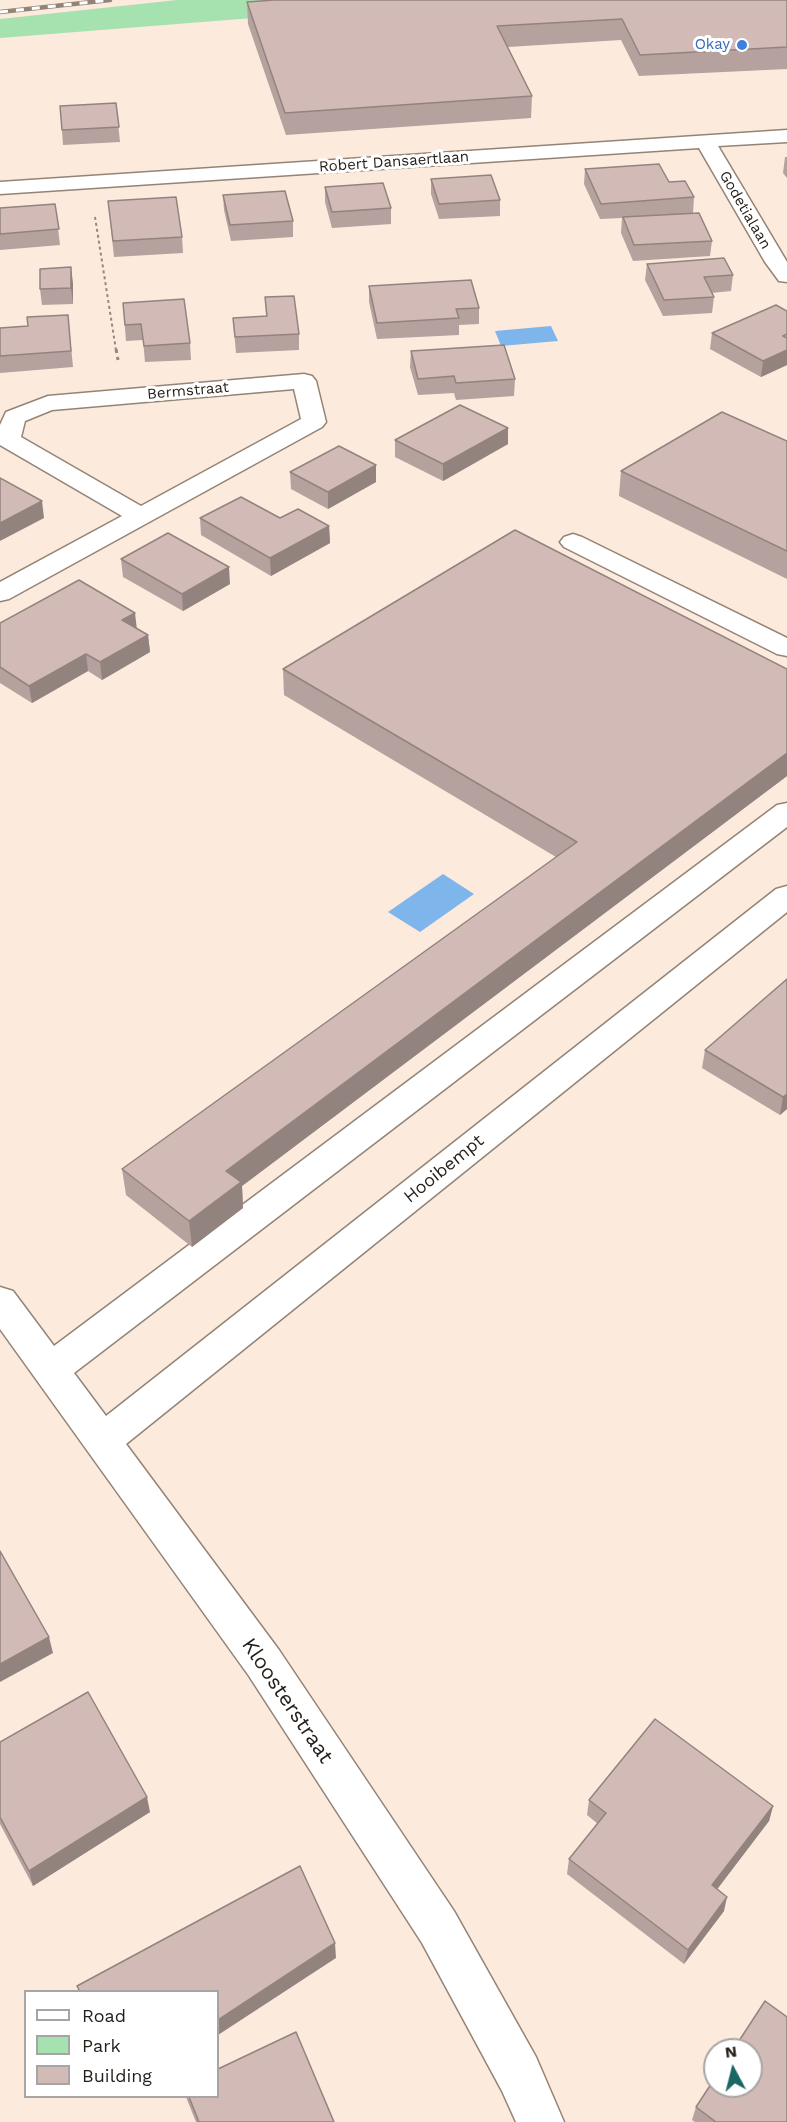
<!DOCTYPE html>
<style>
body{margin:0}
#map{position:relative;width:787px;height:2122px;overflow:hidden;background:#fceadc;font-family:"Work Sans",sans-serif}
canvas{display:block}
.legend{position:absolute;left:24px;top:1990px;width:195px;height:108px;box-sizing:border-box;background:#fff;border:2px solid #a7a5a3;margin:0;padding:8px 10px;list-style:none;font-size:18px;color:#241e19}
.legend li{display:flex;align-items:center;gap:12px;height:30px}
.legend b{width:30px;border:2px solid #a7a5a3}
.north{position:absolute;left:703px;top:2038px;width:60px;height:60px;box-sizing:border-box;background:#fff;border:2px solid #a7a5a3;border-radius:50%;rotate:353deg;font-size:16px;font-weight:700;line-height:24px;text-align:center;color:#241e19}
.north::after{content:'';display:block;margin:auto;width:21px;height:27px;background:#1a6766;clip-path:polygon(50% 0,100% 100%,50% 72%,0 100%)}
</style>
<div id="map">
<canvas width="787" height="2122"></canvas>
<ul class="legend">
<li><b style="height:8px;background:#fff"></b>Road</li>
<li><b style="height:16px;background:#a6e2af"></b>Park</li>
<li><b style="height:16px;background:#d2bbb6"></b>Building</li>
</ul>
<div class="north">N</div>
</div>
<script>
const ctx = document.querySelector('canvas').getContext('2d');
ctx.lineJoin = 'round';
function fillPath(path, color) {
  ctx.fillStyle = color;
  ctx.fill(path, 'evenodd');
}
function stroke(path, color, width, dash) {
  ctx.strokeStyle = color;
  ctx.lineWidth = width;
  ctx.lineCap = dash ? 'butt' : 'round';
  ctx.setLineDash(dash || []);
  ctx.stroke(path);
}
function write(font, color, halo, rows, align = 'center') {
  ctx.font = font + ' "Work Sans",sans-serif';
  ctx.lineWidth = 6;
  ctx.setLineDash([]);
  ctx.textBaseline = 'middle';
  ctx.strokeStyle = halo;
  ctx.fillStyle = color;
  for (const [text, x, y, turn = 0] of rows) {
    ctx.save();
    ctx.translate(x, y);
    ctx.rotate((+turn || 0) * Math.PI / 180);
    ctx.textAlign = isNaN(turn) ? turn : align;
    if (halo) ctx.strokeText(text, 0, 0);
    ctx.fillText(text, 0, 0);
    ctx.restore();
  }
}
fillPath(new Path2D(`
 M177,0H481L0,38V19Z`), '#a6e2af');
fillPath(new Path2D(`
 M551,326L558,341L501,346L495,331Z
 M443,874L474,894L420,932L388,912Z`), '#7eb5eb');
const minor = new Path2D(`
 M787,130V142L718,146L787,262V282L779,281L765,262L699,148L0,194V182Z
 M304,374L312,376L316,381L326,422L322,427L9,599L0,601V582L122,516L0,445V425L6,412L48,396ZM294,389L301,419L141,506L21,437L25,421L52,410Z
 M573,534L582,537L787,638V656L777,654L564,547L560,542L564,537Z
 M787,803V827L74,1373L106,1416L776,889L787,886V912L126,1444L279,1650L454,1911L536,2057L564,2122H516L502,2091L422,1943L249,1676L0,1329V1287L13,1291L54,1346L777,805Z`);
stroke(minor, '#938476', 3);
stroke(new Path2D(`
 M95,217L116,350`), '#94887e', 2, [3, 3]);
stroke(new Path2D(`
 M116,349L118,360`), '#94887e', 3, [4, 4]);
fillPath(minor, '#fff');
const rail = new Path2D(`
 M0,12L110,0`);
stroke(rail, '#90847a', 4.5);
stroke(rail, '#fff', 3, [8]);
fillPath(new Path2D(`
 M787,0V69L639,76L621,40L508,47L532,96L531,118L286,135L248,24L247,2Z
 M116,103L120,142L63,145L62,130Z
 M785,157H787V178L783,173Z
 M585,169L669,182L694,197L693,213L712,241L710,256L633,261L621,233L622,218L600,219L584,184Z
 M431,179L500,200V216L439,219L431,194Z
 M325,187L391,208V224L332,228L325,202Z
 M223,195L293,221V237L231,241L224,210Z
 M108,201L182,237L183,253L114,257Z
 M55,204L60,245L0,250V208Z
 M647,264L733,275L731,291L711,293L714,297L712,313L663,316L645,280Z
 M73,283V304L42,305L40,289Z
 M369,286L479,308V324L459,325V335L377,339L369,302Z
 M265,297L299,334V350L236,353L233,318L266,316Z
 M123,303L190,343L191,360L145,362L143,340L126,341Z
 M787,311V365L761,377L710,349L712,333Z
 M68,315L73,367L0,373V328L28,326Z
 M411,351L515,379L514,396L456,400L454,393L418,395L410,367Z
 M508,428V444L443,481L395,457V440Z
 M787,441V579L619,496L621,471Z
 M290,472L376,482L328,509L291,489Z
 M200,518H280L329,526L330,543L271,576L201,535Z
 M121,559L230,584L183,611L123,577Z
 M0,623L137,628L148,635L150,652L102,680L88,671L32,703L0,683Z
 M283,669H787V776L242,1186L243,1208L192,1247L126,1195L122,1169L556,857L284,695Z
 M787,979V1109L780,1115L702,1068L705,1050Z
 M0,1742L150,1812L33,1886L0,1824Z
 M589,1800L773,1806L769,1821L717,1889L724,1911L684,1964L567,1874L569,1859L598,1824L587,1815Z
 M186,2097H218L334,2122H196Z
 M696,2107L787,2122H695L692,2120Z`), '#b5a19d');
fillPath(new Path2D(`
 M71,267L73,283V304L71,288Z
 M787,350V365L761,377L763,361Z
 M508,428V444L443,481V464Z
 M376,465V482L328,509V492Z
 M42,501L44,518L0,541V523Z
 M329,526L330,543L271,576L270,558Z
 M229,567L230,584L183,611L182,594Z
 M135,613L137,630L122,620Z
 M148,635L150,652L102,680L100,662Z
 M86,654L88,671L32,703L29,686Z
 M787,753V776L242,1186L243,1208L192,1247L189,1221L226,1171Z
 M787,1094V1109L780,1115L783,1097Z
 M49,1637L53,1653L0,1682V1664Z
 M147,1797L150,1812L33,1886L29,1871Z
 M773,1806L769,1821L709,1900L712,1885Z
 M727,1897L724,1911L684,1964L688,1950Z
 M335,1943L336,1958L218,2035V2020Z`), '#93837f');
const building = new Path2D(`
 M274,0H787V47L640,55L622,19L497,26L532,96L285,113L247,2Z
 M116,103L119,127L62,130L60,106Z
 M659,164L669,182L685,181L694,197L601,204L585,169Z
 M491,175L500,200L439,204L431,179Z
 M383,183L391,208L332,212L325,187Z
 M285,191L293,221L230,225L223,195Z
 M176,197L182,237L113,241L108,201Z
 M55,204L59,229L0,234V208Z
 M699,213L712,241L634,245L623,217Z
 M724,258L733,275L704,277L714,297L664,300L647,264Z
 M71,267V288L40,289V269Z
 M471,280L479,308L456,309L459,318L377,323L369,286Z
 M294,296L299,334L235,337L233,318L267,316L265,297Z
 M184,299L190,343L144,346L141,324L125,325L123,303Z
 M776,305L787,311V334L783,336L787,338V350L763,361L712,333Z
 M68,315L71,351L0,356V328L28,326L27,317Z
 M504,345L515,379L456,383L454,376L418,379L411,351Z
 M460,405L508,428L443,464L395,440Z
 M722,412L787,441V551L621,471Z
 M339,446L376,465L328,492L290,472Z
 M0,478L42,501L0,523Z
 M241,497L280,518L298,509L329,526L270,558L200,518Z
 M515,530L787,669V753L226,1171L241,1182L189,1221L122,1169L577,842L283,669Z
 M168,533L229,567L182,594L121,559Z
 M79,580L135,613L122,620L148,635L100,662L86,654L29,686L0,667V623Z
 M787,979V1094L783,1097L705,1050Z
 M0,1551L49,1637L0,1664Z
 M88,1692L147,1797L29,1871L0,1817V1742Z
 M655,1719L773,1806L712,1885L727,1897L688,1950L569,1859L606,1813L589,1800Z
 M300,1866L335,1943L218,2020V1992H80L77,1986Z
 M765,2001L787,2017V2122H716L696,2107L715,2078V2086H751V2050H733Z
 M296,2032L334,2122H199L189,2097H218V2069Z`);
fillPath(building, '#d2bbb6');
stroke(building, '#93837f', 1.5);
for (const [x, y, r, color] of [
 [742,45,6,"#3f7fe0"]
]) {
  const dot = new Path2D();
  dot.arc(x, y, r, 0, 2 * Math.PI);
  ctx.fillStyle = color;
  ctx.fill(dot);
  stroke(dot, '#fff', 2);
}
write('15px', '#366cbe', '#fff', [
 ["Okay",730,45]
], 'right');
write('15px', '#241e19', '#fff', [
 ["Robert Dansaertlaan",394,162,-4],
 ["Godetialaan",745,210,60],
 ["Bermstraat",188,391,-5]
]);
write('18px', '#241e19', '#fff', [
 ["Hooibempt",444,1169,-39]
]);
write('21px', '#241e19', '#fff', [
 ["Kloosterstraat",287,1701,56]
]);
</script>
